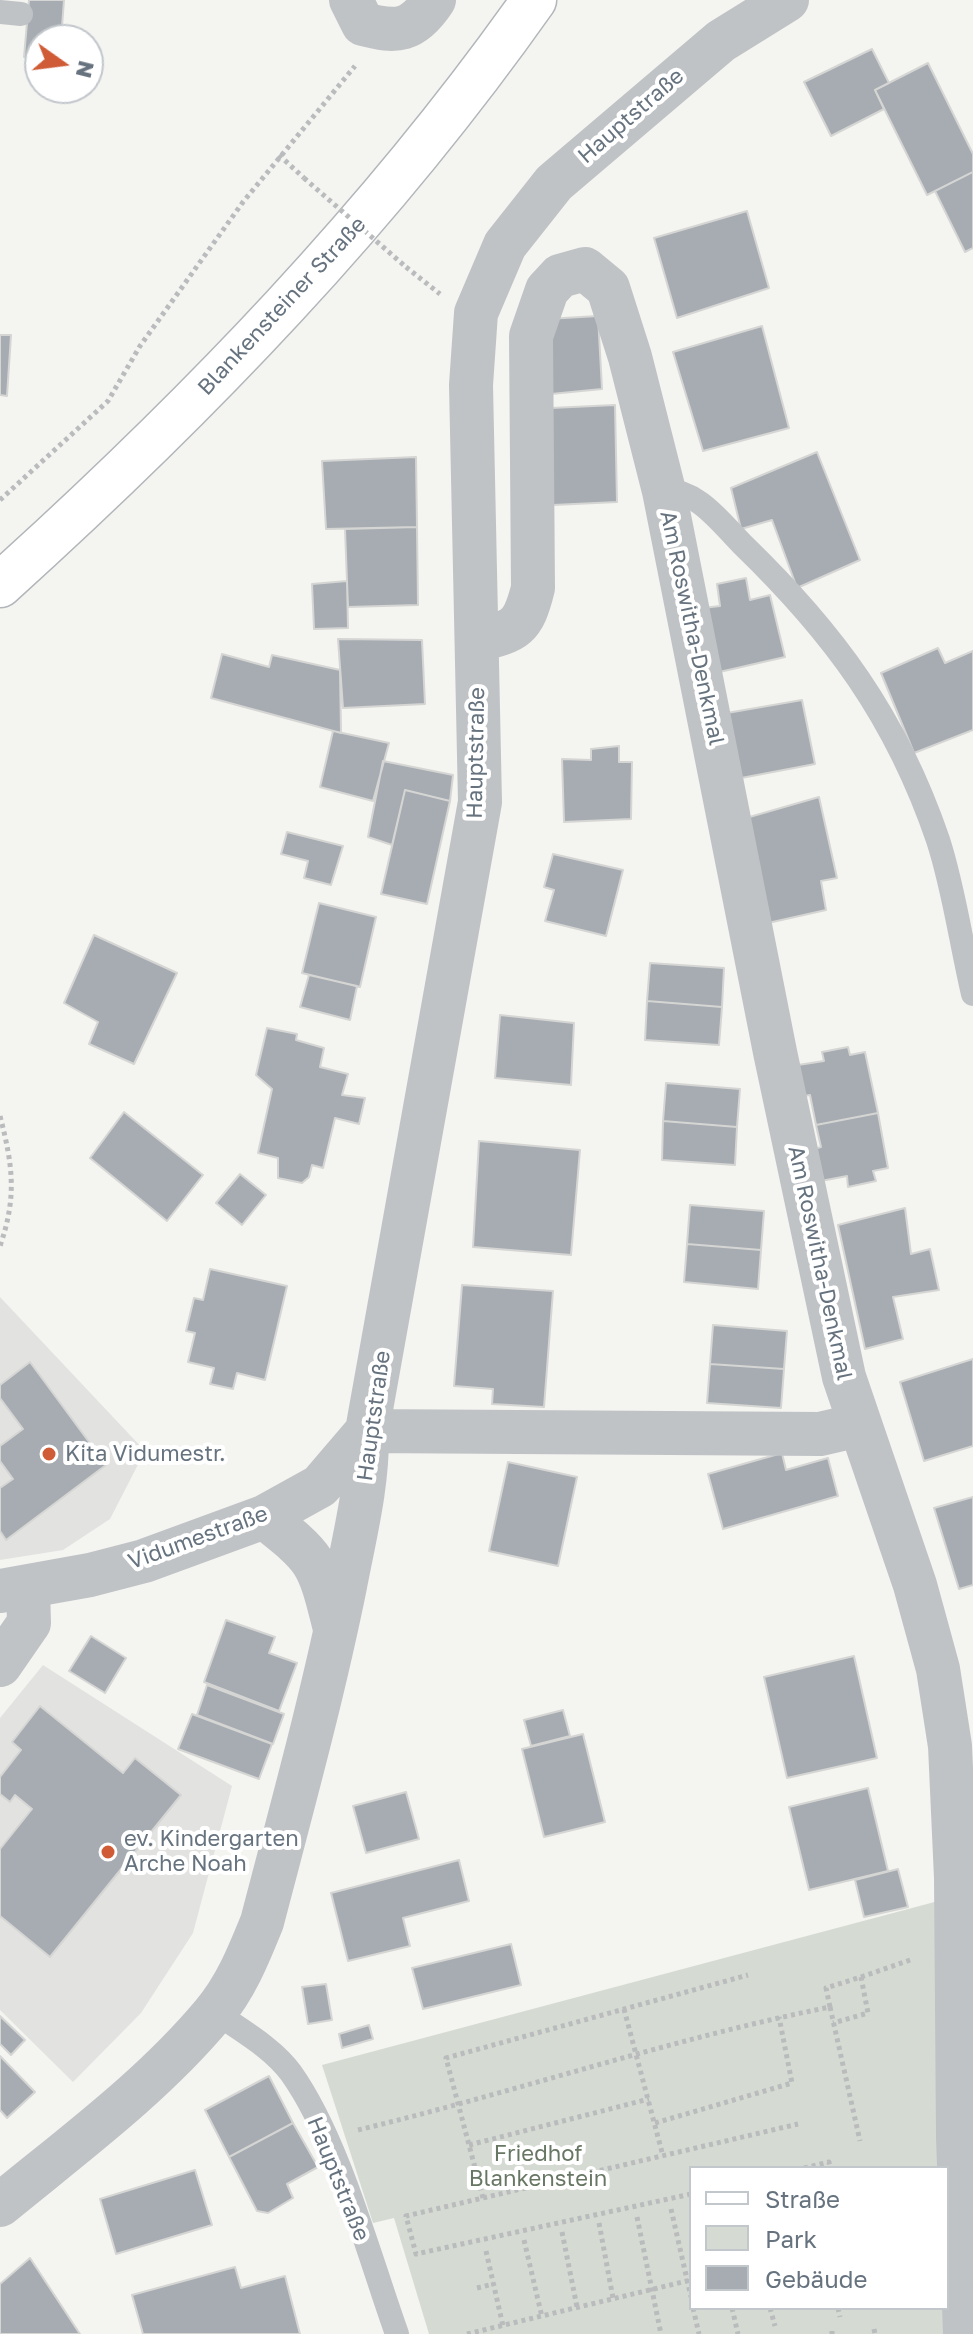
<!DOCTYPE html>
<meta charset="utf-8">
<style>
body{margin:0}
#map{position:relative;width:973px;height:2334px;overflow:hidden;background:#f4f4f1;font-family:"Golos Text",sans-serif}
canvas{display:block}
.legend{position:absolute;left:689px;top:2166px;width:260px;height:144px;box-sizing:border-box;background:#fff;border:2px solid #c2c7cc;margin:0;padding:10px 14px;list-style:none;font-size:24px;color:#66737f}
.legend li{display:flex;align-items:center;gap:16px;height:40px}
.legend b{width:40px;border:2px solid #c2c7cc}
.north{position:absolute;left:24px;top:24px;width:80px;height:80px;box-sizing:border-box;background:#fff;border:2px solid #c2c7cc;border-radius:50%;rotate:104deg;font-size:22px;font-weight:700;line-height:32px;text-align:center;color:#66737f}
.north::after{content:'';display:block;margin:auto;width:28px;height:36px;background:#cf5c36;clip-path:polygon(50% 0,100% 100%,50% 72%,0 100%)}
</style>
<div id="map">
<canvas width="973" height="2334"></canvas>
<ul class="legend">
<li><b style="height:10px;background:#fff"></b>Straße</li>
<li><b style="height:22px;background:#d5dbd2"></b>Park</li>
<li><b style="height:22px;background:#a6acb1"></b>Gebäude</li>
</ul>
<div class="north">N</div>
</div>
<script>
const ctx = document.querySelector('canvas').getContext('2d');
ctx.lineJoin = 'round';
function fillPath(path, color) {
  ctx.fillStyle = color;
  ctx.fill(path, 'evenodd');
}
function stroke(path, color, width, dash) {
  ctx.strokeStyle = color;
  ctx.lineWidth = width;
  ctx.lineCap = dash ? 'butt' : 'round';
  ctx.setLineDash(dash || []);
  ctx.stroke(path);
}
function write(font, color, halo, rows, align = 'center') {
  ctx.font = font + ' "Golos Text",sans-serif';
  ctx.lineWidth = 8;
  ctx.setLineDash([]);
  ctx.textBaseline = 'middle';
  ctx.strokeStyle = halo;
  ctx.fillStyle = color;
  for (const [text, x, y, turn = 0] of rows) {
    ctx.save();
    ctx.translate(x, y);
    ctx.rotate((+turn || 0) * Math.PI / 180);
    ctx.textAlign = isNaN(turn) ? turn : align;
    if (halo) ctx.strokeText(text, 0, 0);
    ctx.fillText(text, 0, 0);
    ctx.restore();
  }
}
fillPath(new Path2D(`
 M0,1297L145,1451L110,1519L63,1550L0,1560Z
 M43,1665L232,1786L193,1933L141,2013L73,2082L0,2010V1718Z`), '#e2e3e1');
fillPath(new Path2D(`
 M942,1900V2168H691V2308H946L948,2334H429L394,2218L373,2223L322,2065Z`), '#d5dbd2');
const building = new Path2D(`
 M29,0H64L61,40H40V59L24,57Z
 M872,49L889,83L875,90L884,109L831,136L804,82Z
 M928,63L973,154V172L927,195L875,90Z
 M973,172V248L965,252L935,191Z
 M747,211L769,288L677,318L654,238Z
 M598,316L602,389L551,394L547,319Z
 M762,326L789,428L703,451L673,352Z
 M0,335H11L7,396L0,395Z
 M615,405L617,502L553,505L551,408Z
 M817,452L860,560L797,588L772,520L741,529L731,488Z
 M416,457L417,527L326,529L322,461Z
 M417,527L418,605L348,607L345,529Z
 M746,578L750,600L770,595L785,657L715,673L703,608L720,606L717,584Z
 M347,581L348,628L314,629L312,584Z
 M338,639L422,640L425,704L343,708Z
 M938,648L945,663L973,651V730L914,753L881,673Z
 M222,654L269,667L272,655L340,670L341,733L211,698Z
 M802,700L815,764L736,779L727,713Z
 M333,731L389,743L373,801L320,787Z
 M619,746V762H632L631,819L564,822L562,759L591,760V749Z
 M383,761L453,775L450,801L405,790L392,845L368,837Z
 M405,790L450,801L427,904L381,894Z
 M819,797L837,878L821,881L826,910L768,923L746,818Z
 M287,832L343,846L331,885L304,878L308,861L281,854Z
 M553,854L623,870L606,936L545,921L554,890L544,887Z
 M319,903L376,917L360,987L302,973Z
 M94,935L177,973L134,1064L89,1044L98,1022L64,1003Z
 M650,963L724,968L722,1007L647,1001Z
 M309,975L357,986L350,1020L300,1007Z
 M647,1001L722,1007L719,1045L645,1040Z
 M500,1015L574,1023L571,1085L495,1078Z
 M267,1028L297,1034L296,1040L324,1048L320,1067L348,1074L342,1095L365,1098L359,1124L335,1118L323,1168L312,1165L309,1177L302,1183L278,1178V1158L258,1153L272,1089L256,1075Z
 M848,1047L850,1055L865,1052L878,1113L816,1125L810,1095L804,1096L798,1065L824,1061L822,1052Z
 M666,1083L740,1089L737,1127L663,1121Z
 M124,1112L203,1175L167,1221L90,1158Z
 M878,1113L888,1168L873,1171L876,1181L848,1187L847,1176L821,1181L814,1149L821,1147L816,1125Z
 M663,1121L737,1127L735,1165L662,1160Z
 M479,1141L580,1150L571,1255L473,1247Z
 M240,1174L266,1195L242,1225L216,1203Z
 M690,1205L764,1211L761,1250L687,1244Z
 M905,1208L911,1254L930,1249L939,1290L893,1297L903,1339L865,1349L838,1225Z
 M687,1244L761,1250L758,1289L684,1282Z
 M210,1269L287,1286L265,1380L237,1373L233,1389L210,1384L214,1368L188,1362L195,1333L186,1331L194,1298L203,1300Z
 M462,1285L553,1291L544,1407L492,1404L493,1389L454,1386Z
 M713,1325L787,1331L784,1369L710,1364Z
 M973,1359V1446L924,1461L900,1382Z
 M30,1362L106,1465L6,1540L0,1531V1488L13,1479L0,1461V1446L23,1429L0,1398V1385Z
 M710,1364L784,1369L781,1408L707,1403Z
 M782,1453L786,1470L828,1458L838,1496L723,1529L708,1474Z
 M508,1462L577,1477L558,1566L489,1551Z
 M973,1497V1585L959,1589L934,1508Z
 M226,1620L275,1637L269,1653L297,1663L279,1711L204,1682Z
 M91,1636L126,1658L105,1693L69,1671Z
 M854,1656L877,1758L787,1778L764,1677Z
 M207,1685L284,1714L273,1744L197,1715Z
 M40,1706L123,1773L135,1758L181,1795L50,1957L0,1916V1849L32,1809L15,1795L10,1802L0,1794V1777L21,1750L12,1742Z
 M563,1710L570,1736L531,1746L524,1720Z
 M192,1714L272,1744L259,1779L178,1749Z
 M583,1734L605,1822L544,1837L522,1749Z
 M868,1788L888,1871L809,1890L789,1807Z
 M406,1792L419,1839L366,1853L353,1806Z
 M459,1860L469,1901L403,1918L410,1946L348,1961L331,1893Z
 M898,1869L908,1907L864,1917L855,1880Z
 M511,1944L521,1985L423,2009L412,1968Z
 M326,1984L332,2020L308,2024L302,1987Z
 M0,2016L25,2040L11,2055L0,2044Z
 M369,2025L373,2039L342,2048L339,2034Z
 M0,2056L35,2092L7,2118L0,2110Z
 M269,2076L293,2123L229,2157L205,2110Z
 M293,2123L318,2167L287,2184L293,2198L268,2213L257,2211L229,2157Z
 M195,2170L212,2225L116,2254L100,2199Z
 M30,2258L80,2334H0V2284Z
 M235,2267L241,2288L285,2276L300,2334H143L132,2295Z`);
fillPath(building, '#a6acb1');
stroke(building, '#d5d5d4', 2);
const secondary = new Path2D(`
 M0,585C197,407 381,217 534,0`);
stroke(secondary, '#b2b6ba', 47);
stroke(new Path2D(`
 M279,155L304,178
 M406,267L440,294
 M0,500L108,401L140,346L243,202L355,66
 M0,1116C13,1166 17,1197 0,1246
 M861,1977L913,1959
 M830,2007L826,1988L861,1977L868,2013L833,2023
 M624,2009L663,2156
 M655,2123L792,2083L779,2017
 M358,2130C516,2092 670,2039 830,2007L860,2141
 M469,2145L649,2099
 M804,2168L829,2162L830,2168
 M691,2194L416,2254L406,2216L798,2124
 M483,2198L446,2058L748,1975
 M671,2209L691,2297
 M637,2217L661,2334
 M599,2223L613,2298
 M562,2232L577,2307
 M524,2240L542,2317
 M486,2251L503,2326
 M477,2288L493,2284
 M693,2308L699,2334
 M732,2308L738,2334
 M770,2308L775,2326
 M838,2308L840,2317
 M874,2329L875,2334
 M832,2331V2334
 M467,2334L691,2280`), '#b9bbbd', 5, [4, 4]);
stroke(new Path2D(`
 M0,12L21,14
 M664,491C696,488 722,524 742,544C834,633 896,717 938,840C954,889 961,943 973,994
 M215,2012C240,2030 272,2047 291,2073C338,2139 369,2256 397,2334`), '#c0c3c6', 24);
stroke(new Path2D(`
 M351,0L363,24C397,33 413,32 434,0
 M477,640C516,631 523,628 533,588L531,336L547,290L560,276L585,269L608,288L630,357L664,491L775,1052L844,1377L915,1585L938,1669L950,1746L956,1878L958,2137L965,2334
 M367,1431L820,1434L859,1425
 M264,1517C316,1558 318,1560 334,1625
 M0,1591L90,1575L144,1561L264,1517L320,1486L367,1431
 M0,1665L29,1623L28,1588
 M0,2205C73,2145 152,2087 213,2014C236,1987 249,1954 262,1922C291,1811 322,1699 345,1586C355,1534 368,1484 367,1431L480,802L471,385L476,313L505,245L554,183L721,41L787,0`), '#c0c3c6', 44);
stroke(secondary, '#fff', 44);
stroke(new Path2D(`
 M304,178L406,267`), '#b9bbbd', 5, [4, 4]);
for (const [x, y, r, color] of [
 [49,1454,8,"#cf5c36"],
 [108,1852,8,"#cf5c36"]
]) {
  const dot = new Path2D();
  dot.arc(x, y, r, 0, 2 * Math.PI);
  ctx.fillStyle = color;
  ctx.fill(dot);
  stroke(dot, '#fff', 3);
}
write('22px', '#66737f', '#fff', [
 ["Hauptstraße",631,116,-41],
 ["Blankensteiner Straße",282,306,-47],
 ["Am Roswitha-Denkmal",692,628,78],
 ["Hauptstraße",476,753,-89],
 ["Am Roswitha-Denkmal",820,1263,78],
 ["Hauptstraße",374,1416,-82],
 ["Vidumestraße",198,1538,-20],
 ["Hauptstraße",338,2179,68]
]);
write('22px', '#66737f', '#fff', [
 ["Kita Vidumestr.",65,1454],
 ["ev. Kindergarten",124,1839],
 ["Arche Noah",124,1864]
], 'left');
write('22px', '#687764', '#fff', [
 ["Friedhof",538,2154],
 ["Blankenstein",538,2179]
]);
</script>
